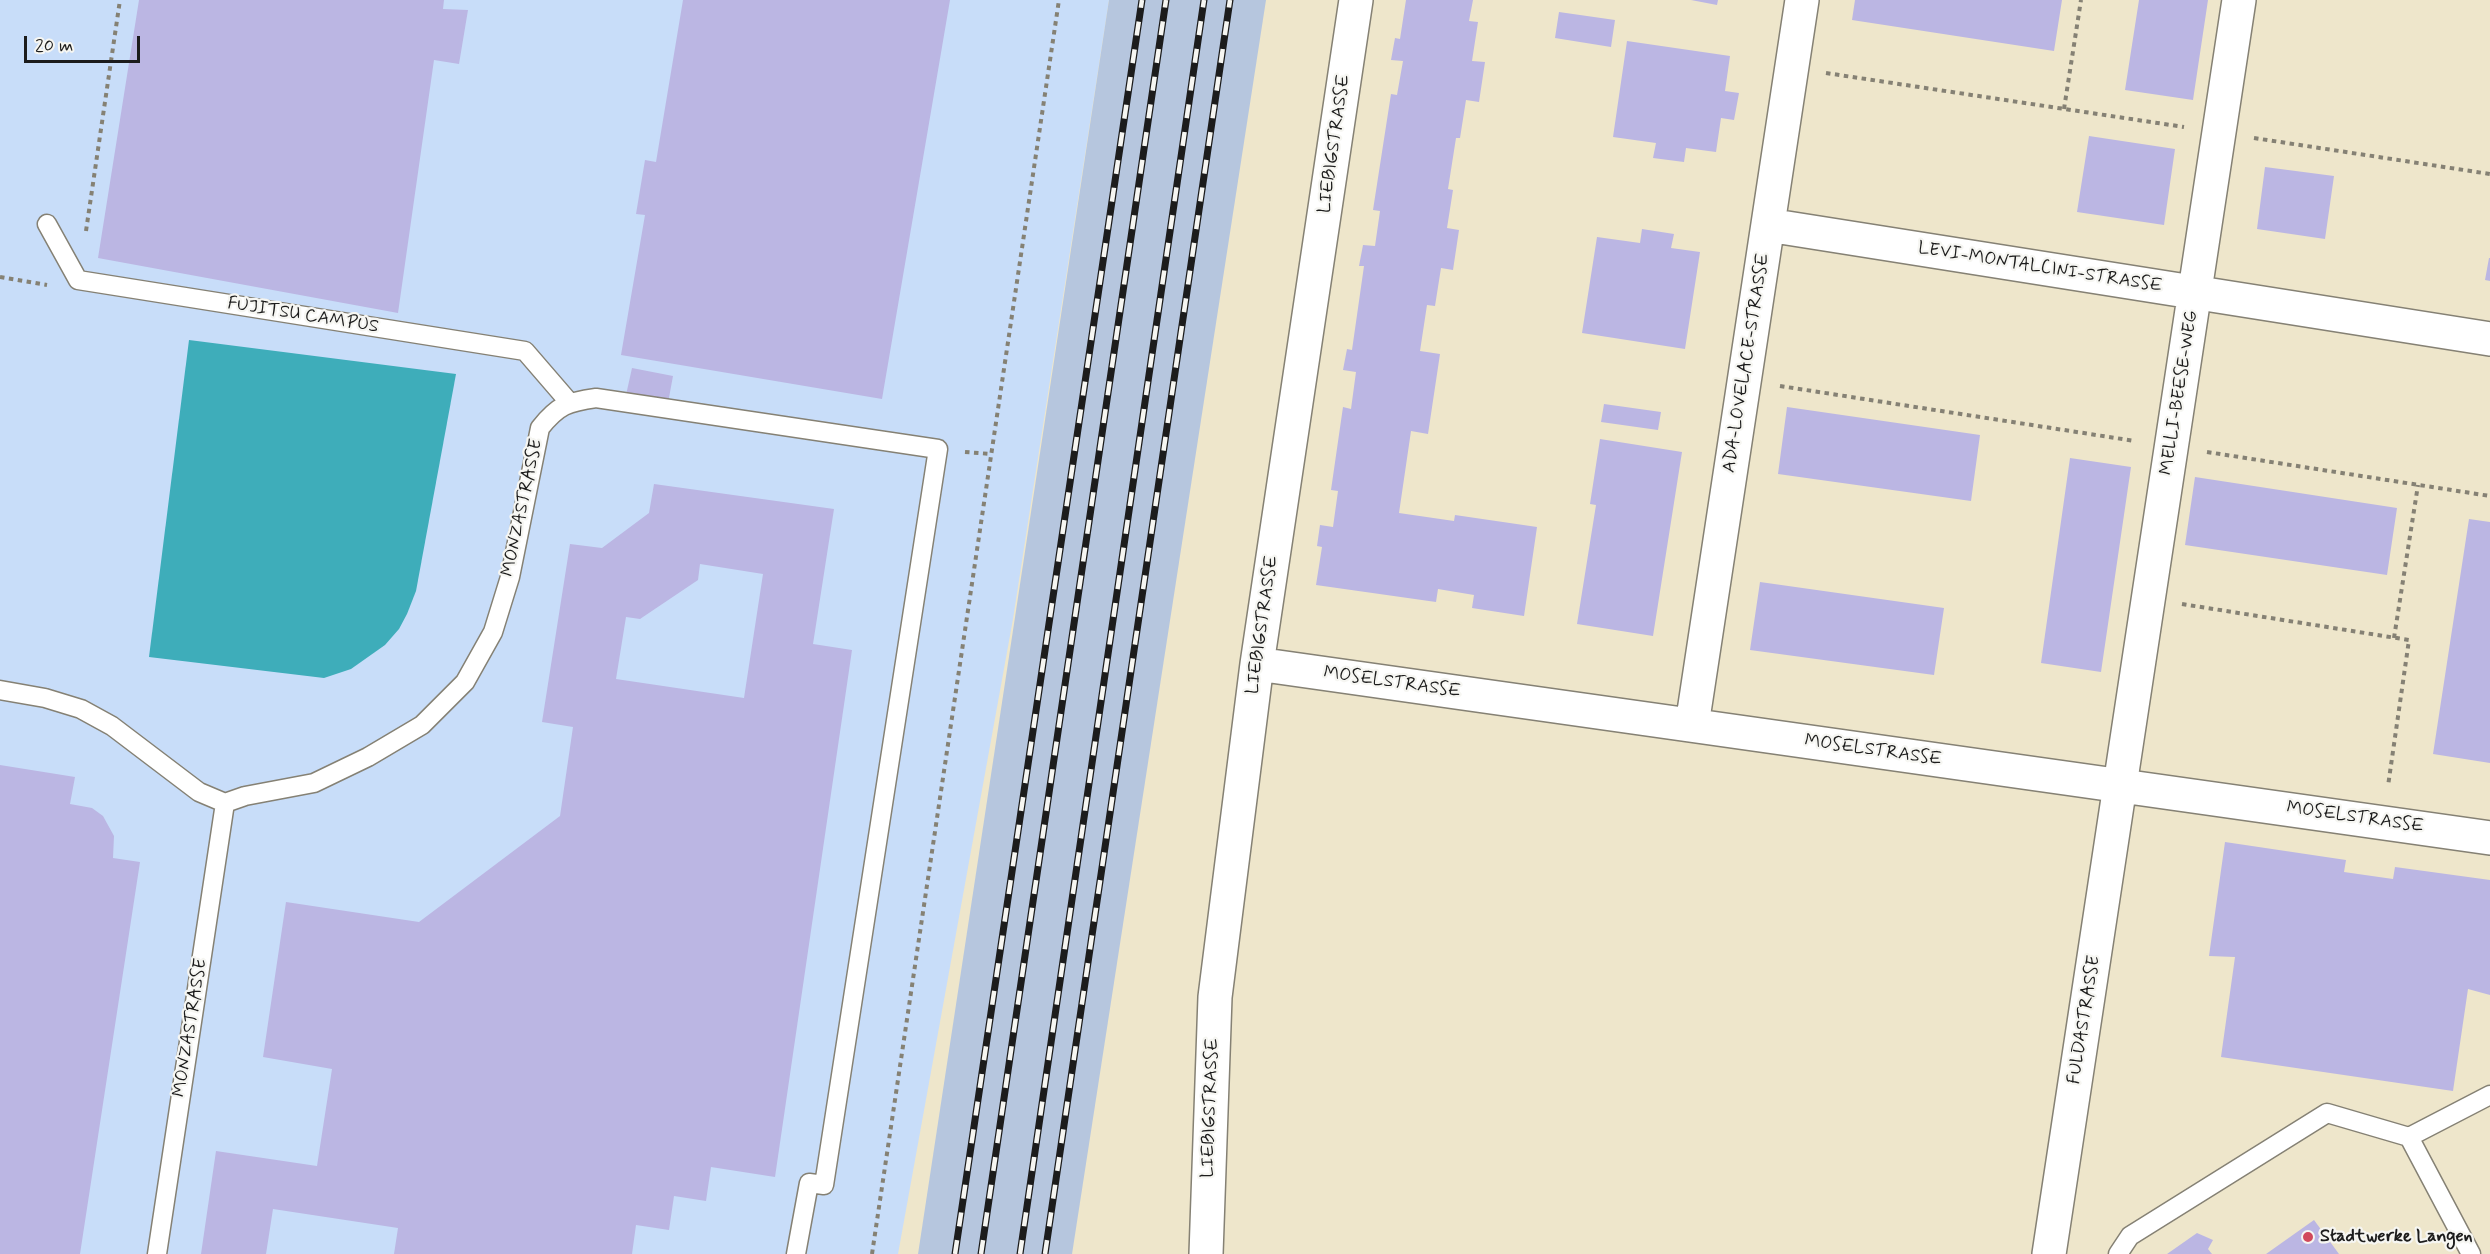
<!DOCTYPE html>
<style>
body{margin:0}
#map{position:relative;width:2490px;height:1254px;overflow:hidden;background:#eee6cb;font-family:Mynerve,sans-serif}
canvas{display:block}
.scale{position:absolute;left:24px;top:36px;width:116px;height:27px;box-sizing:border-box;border:3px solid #1c1c1c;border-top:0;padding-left:8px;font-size:18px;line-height:21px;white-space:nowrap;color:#1c1c1c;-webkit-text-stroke:4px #f6f6f2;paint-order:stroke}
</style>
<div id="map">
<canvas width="2490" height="1254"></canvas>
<div class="scale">20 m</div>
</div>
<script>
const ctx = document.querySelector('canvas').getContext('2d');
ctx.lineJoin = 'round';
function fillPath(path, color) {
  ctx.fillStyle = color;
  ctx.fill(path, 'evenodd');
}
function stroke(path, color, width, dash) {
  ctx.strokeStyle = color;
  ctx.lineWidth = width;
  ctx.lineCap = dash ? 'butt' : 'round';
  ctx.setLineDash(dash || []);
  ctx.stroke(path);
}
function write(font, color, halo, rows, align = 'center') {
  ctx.font = font + ' Mynerve,sans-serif';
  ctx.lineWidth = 4.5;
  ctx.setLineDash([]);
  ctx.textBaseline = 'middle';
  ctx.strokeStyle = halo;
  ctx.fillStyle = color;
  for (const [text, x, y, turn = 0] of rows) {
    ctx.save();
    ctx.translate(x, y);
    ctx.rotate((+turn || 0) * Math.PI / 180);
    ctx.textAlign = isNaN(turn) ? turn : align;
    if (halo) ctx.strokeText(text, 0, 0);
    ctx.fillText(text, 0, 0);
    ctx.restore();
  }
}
fillPath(new Path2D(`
 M0,0H1109L1013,619L898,1254H0Z`), '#c8ddf9');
fillPath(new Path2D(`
 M1109,0H1266L1072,1254H918Z`), '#b6c6de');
fillPath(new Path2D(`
 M189,340L456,374L416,591L407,614L399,629L385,645L351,669L324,678L149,657Z`), '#3eadba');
fillPath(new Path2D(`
 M139,0H444L443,9L468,10L459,64L434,60L398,313L98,258Z
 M683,0H950L882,399L621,355L645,215L636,214L645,160L656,162Z
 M1406,0H1473L1469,21L1478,22L1472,61L1485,62L1479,102L1466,100L1460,138H1456L1448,189L1453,190L1447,228L1459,230L1453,270L1441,268L1435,306L1427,305L1420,351L1440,354L1428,434L1411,431L1399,513L1454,521L1455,515L1537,527L1524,616L1472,608L1474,595L1438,589L1436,602L1316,585L1322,547L1317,546L1320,525L1333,527L1338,491L1331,490L1343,407L1351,409L1356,372L1343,370L1347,349L1352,350L1364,266H1359L1363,245L1375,246L1380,211L1373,210L1391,94L1397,95L1403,61L1391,60L1395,38L1400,39Z
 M1691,0H1718L1717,5Z
 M1855,0H2062L2054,51L1852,20Z
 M2139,0H2208L2193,100L2125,90Z
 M1559,12L1615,20L1611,47L1555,38Z
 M1627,41L1730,56L1725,91L1739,93L1734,120L1721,118L1716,152L1686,148L1684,162L1653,158L1656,143L1613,137Z
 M2089,136L2175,149L2164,225L2077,212Z
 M2265,167L2334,176L2325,239L2257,229Z
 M1642,229L1674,234L1671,248L1700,252L1685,349L1582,333L1597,237L1640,243Z
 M2489,258H2490V281L2485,280Z
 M632,368L673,376L668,403L626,395Z
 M1604,404L1661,412L1658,430L1601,422Z
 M1787,407L1980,435L1971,501L1778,474Z
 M1600,439L1682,452L1653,636L1577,624L1596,505L1590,504Z
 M2070,458L2131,467L2101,672L2041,663Z
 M2195,477L2397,508L2387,575L2185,545Z
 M654,484L834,509L813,644L852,650L775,1177L711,1167L706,1201L674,1196L669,1230L636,1225L632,1254H394L398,1228L273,1209L266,1254H201L216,1151L317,1166L332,1069L263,1057L286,902L419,922L560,816L573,727L542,722L570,544L602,548L649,513ZM700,564L763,574L744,698L616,679L626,617L640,619L698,580Z
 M2469,519L2490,522V763L2433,754Z
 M1760,582L1944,608L1934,675L1750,650Z
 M0,765L75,777L70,804L92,808L103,816L114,836L113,858L140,862L80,1254H0Z
 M2225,842L2346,860L2344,872L2393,879L2395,867L2490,880V995L2468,989L2453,1091L2221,1057L2235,957L2209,956Z
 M2314,1220L2339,1254H2266Z
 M2197,1233L2213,1240L2208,1249L2212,1254H2167Z`), '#bbb6e3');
const service = new Path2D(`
 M47,224L78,280L525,351L569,402
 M0,690L45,698L81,709L112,726L199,792L225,803
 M157,1254L225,803L245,796L314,783L368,757L422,725L465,682L493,632L510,577L540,428C558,405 568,402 596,398L938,449L824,1185L809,1183L796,1254
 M2118,1254L2130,1236L2327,1113L2409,1137
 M2471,1254L2409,1137L2490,1095`);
const minor = new Path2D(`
 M1768,225L2490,339
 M1257,664L2490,838
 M1692,725L1802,0
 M1206,1254L1215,997L1257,664L1356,0
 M2049,1254L2239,0`);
stroke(service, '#858174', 21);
stroke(minor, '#858174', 36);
stroke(new Path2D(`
 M1826,73L2184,127
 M2064,109L2081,0
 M2254,138L2490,174
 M86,231L120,0
 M0,277L47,285
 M1780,386L2135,441
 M965,452L991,454
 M2207,452L2490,496
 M2182,604L2409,640L2388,786
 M2394,638L2418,485
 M872,1254L1059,0`), '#858174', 4, [4.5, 4.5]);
stroke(service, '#fff', 18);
stroke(minor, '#fff', 33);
const rail = new Path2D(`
 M955,1254L1142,0
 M981,1254L1166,0
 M1020,1254L1204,0
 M1045,1254L1230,0`);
stroke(rail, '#1c1c1c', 7);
stroke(rail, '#f6f6f2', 4.5, [14]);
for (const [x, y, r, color] of [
 [2308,1237,6,"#d1495b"]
]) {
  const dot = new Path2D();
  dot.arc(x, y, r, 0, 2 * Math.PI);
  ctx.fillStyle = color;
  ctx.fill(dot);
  stroke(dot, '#f6f6f2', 2);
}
write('18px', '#1c1c1c', '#f6f6f2', [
 ["LIEBIGSTRASSE",1335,144,-82],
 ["LEVI-MONTALCINI-STRASSE",2040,268,9],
 ["FUJITSU CAMPUS",303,316,9],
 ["ADA-LOVELACE-STRASSE",1747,363,-81],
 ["MELLI-BEESE-WEG",2180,393,-81],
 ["MONZASTRASSE",523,508,-78],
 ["LIEBIGSTRASSE",1263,625,-82],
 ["MOSELSTRASSE",1392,683,8],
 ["MOSELSTRASSE",1873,751,8],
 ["MOSELSTRASSE",2355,818,8],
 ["FULDASTRASSE",2085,1020,-81],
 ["MONZASTRASSE",191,1028,-81],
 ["LIEBIGSTRASSE",1211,1108,-88]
]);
write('bold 18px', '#1c1c1c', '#f6f6f2', [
 ["Stadtwerke Langen",2320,1237]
], 'left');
</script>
